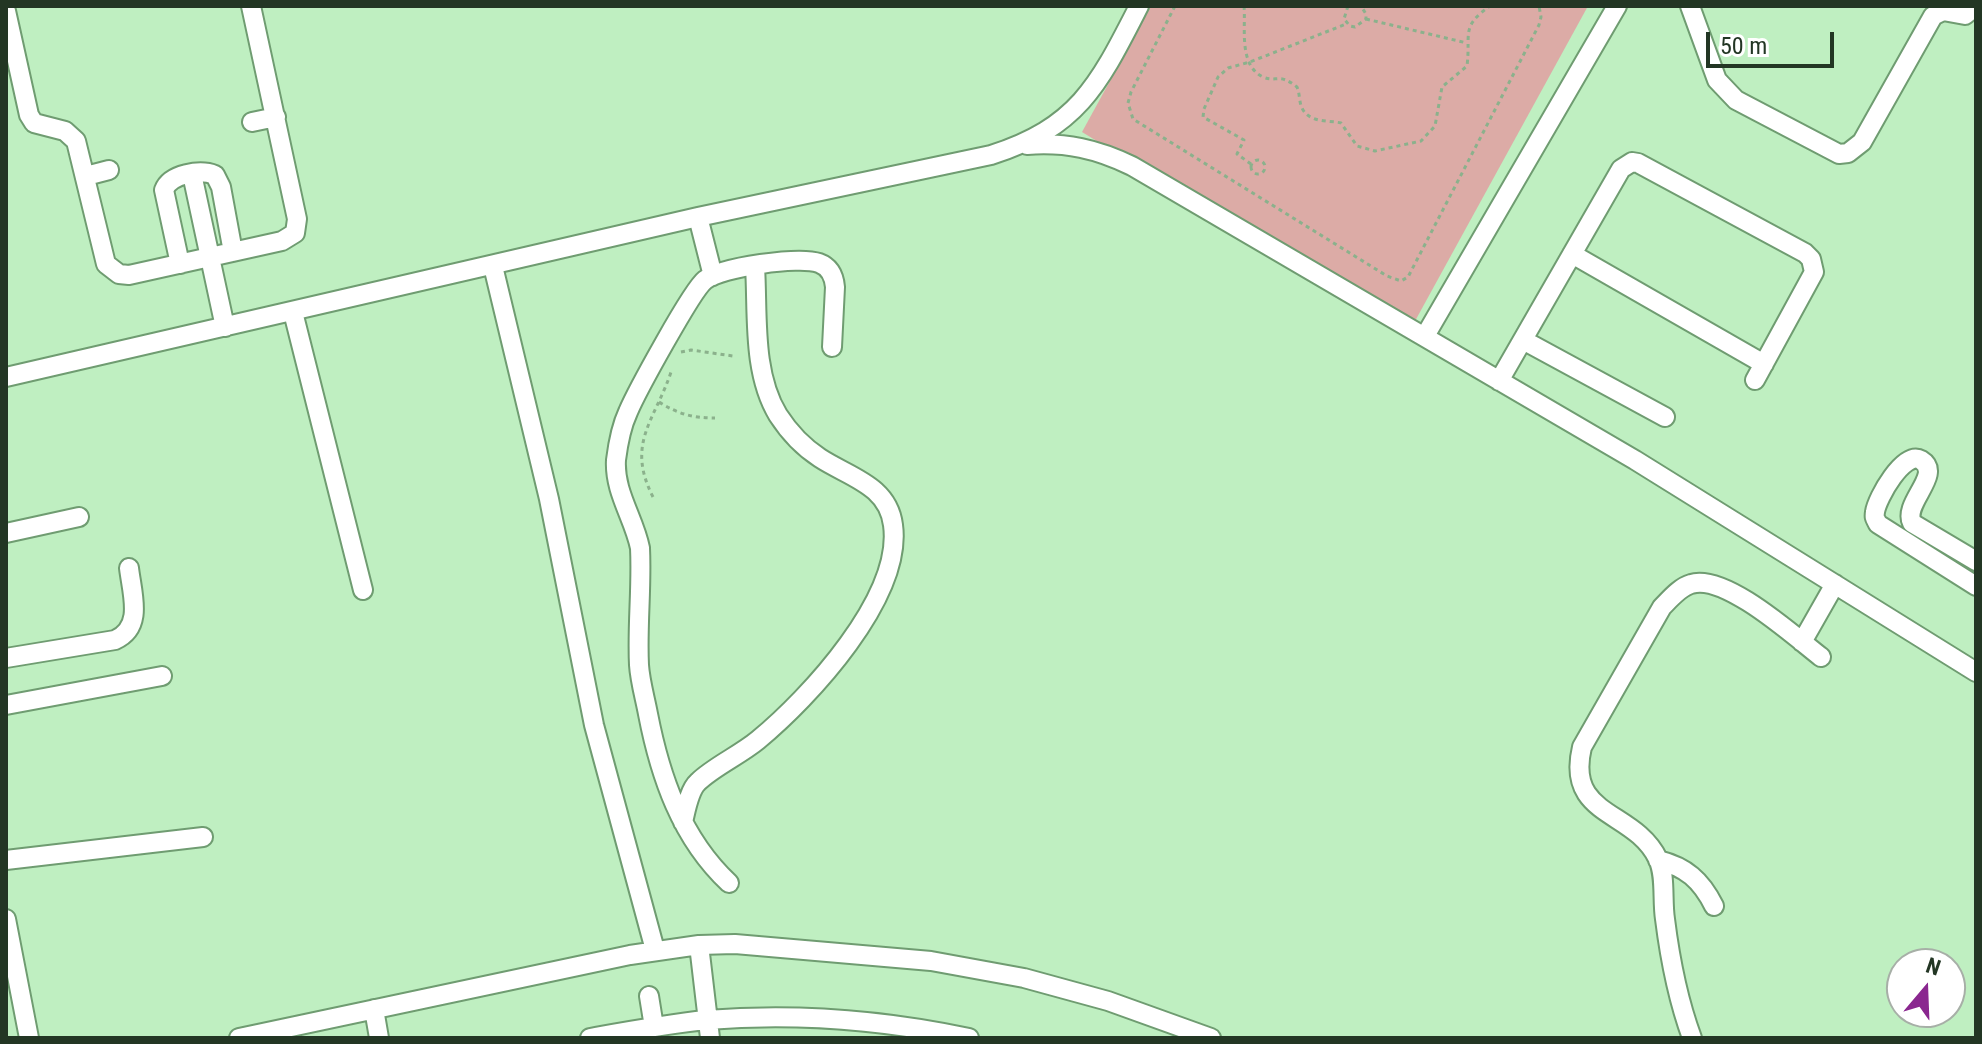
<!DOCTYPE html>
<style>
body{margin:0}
#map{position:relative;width:1982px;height:1044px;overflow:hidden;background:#bfefc1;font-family:"Roboto Condensed",sans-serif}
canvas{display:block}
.frame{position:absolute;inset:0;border:8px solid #233624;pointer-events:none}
.north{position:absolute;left:1886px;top:948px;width:80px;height:80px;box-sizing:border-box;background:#fff;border:2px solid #a7afa7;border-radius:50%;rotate:19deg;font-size:22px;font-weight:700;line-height:32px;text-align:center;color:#233624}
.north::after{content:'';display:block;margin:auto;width:28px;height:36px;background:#8a278f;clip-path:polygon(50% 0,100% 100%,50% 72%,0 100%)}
.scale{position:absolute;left:1706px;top:32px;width:128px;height:36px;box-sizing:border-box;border:4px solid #233624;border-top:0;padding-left:10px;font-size:24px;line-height:28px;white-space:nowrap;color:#233624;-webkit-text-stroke:6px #fff;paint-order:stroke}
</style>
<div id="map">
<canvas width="1982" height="1044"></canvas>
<div class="frame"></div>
<div class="north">N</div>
<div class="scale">50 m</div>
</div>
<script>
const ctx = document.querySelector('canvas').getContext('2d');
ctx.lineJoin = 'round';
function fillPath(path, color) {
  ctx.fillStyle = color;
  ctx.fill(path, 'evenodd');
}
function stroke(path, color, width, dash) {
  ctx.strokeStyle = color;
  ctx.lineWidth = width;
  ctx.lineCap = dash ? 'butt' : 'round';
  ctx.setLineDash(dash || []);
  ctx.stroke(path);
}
fillPath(new Path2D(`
 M1151,6H1588L1409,332L1082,132Z`), '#dcaba6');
const minor = new Path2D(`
 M1690,6L1717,80L1736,100L1839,154L1848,153L1862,142L1933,16L1943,11L1965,15L1976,6
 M6,11L29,115L34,123L65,131L76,141L106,264L119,274L129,275L282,241L295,233L297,219L251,6
 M252,122L276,117
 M1027,145C1066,142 1097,149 1132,166L1635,460L1976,672
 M192,174L225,327
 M86,176L109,170
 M698,217L713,276
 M1572,254L1764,364
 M180,264L164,190C170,174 200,169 215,175L221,187L233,252
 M493,266L549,499L594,725L655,950
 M293,312L363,590
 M1425,336L1617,6
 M1523,340L1665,417
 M6,377L698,217L991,155C1079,127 1099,84 1139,6
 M1499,381L1621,169L1632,162L1638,163L1805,253L1811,259L1814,272L1755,380
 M6,533L79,517
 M1976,561L1912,523C1902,503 1944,474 1921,460C1904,450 1877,498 1875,512C1874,518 1875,518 1878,524L1976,586
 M1802,642L1835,584
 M6,658L115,640C144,627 132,594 129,568
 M6,705L162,676
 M683,822C686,810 689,790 698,782C713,767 740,755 758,740C809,698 903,597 893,525C888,485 849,477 820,458C803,447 789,432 778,415C752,372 758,314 755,266
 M6,860L203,837
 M1658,860C1686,867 1701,880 1714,906
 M729,883C681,838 660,776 648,714C645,698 640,681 639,665C637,626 642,587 640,548C634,518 614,492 616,460C618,444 621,427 628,412C636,393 692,290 705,280C722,267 799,256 819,263C830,267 834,276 835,287L832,347
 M6,919L29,1038
 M699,945L710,1038
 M649,996L654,1027
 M374,1009L379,1038
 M239,1038L630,955L699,945L735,944L931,961L1024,978L1108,1001L1211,1038
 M590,1038C629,1031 667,1024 706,1020C793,1013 884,1020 969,1038
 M1692,1038C1678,1000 1670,959 1665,919C1662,900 1666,876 1658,859C1634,809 1565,818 1582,747L1662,607C1670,599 1680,587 1691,584C1725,573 1795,637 1821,657`);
stroke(minor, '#6f9c71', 22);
stroke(new Path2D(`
 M1175,6L1131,92L1128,103L1133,119L1387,276L1401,281L1408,277L1539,25L1541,17L1539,6
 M1244,6C1246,27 1238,65 1263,77C1277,83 1278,72 1297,87C1300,94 1299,102 1302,108C1309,123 1328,120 1341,123L1357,146L1375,151L1421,141L1435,126L1442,87L1467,66C1471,34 1460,27 1490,6
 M1348,6L1344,19L1350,26L1355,27L1366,19V14L1361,6
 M1366,19L1467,43
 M1251 167a7 7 0 1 1 14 0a7 7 0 1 1-14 0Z
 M1251,164L1237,154L1244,140L1203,117L1204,109L1218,77L1228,68L1250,62L1346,24
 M681,352L691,350L733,356
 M659,402C678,414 693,418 715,418
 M653,497C625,442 656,420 672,369`), '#8bb18c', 3, [4, 4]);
stroke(minor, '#fff', 18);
</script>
